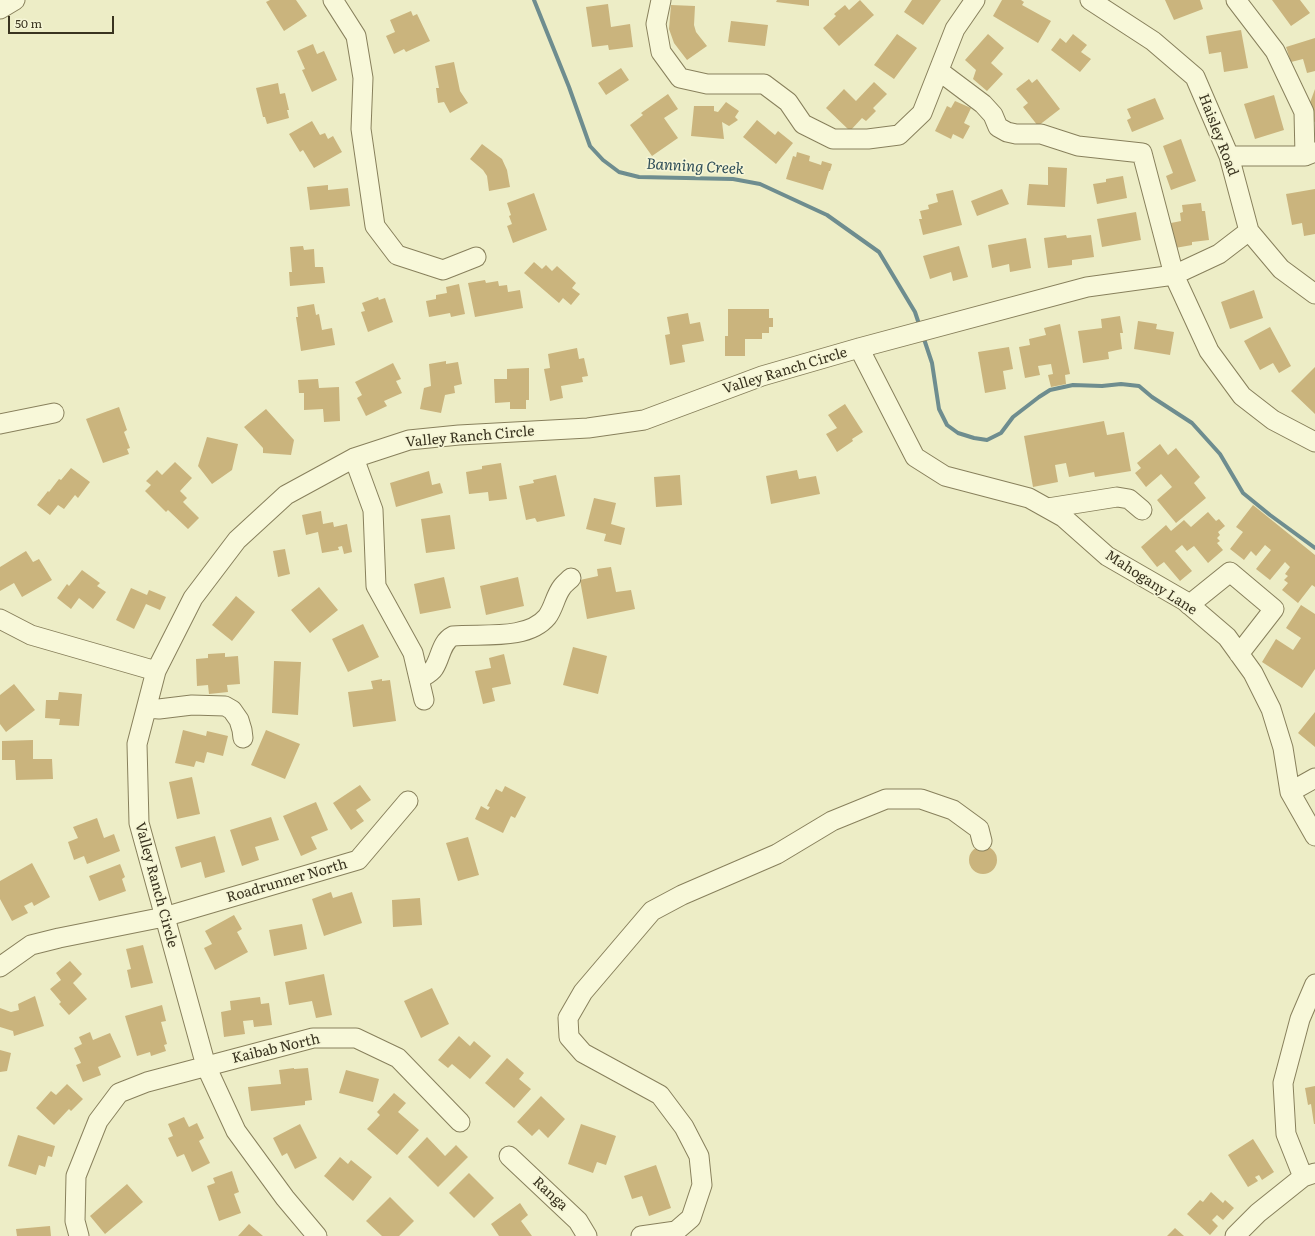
<!DOCTYPE html>
<style>
body{margin:0}
#map{position:relative;width:1315px;height:1236px;overflow:hidden;background:#ededc6;font-family:Literata,serif}
canvas{display:block}
.scale{position:absolute;left:8px;top:16px;width:106px;height:18px;box-sizing:border-box;border:2px solid #39331f;border-top:0;padding-left:5px;font-size:12px;line-height:14px;white-space:nowrap;color:#39331f;-webkit-text-stroke:3px #f5f5d5;paint-order:stroke}
</style>
<div id="map">
<canvas width="1315" height="1236"></canvas>
<div class="scale">50 m</div>
</div>
<script>
const ctx = document.querySelector('canvas').getContext('2d');
ctx.lineJoin = 'round';
function stroke(path, color, width, dash) {
  ctx.strokeStyle = color;
  ctx.lineWidth = width;
  ctx.lineCap = dash ? 'butt' : 'round';
  ctx.setLineDash(dash || []);
  ctx.stroke(path);
}
function fillPath(path, color) {
  ctx.fillStyle = color;
  ctx.fill(path, 'evenodd');
}
function write(font, color, halo, rows, align = 'center') {
  ctx.font = font + ' Literata,serif';
  ctx.lineWidth = 3.5;
  ctx.setLineDash([]);
  ctx.textBaseline = 'middle';
  ctx.strokeStyle = halo;
  ctx.fillStyle = color;
  for (const [text, x, y, turn = 0] of rows) {
    ctx.save();
    ctx.translate(x, y);
    ctx.rotate((+turn || 0) * Math.PI / 180);
    ctx.textAlign = isNaN(turn) ? turn : align;
    if (halo) ctx.strokeText(text, 0, 0);
    ctx.fillText(text, 0, 0);
    ctx.restore();
  }
}
stroke(new Path2D(`
 M534,0L569,87L590,146L603,160L619,172L639,177L733,179L760,184L827,215L879,252L915,312L920,327
 M923,336L932,363L939,409L947,425L958,433L974,438L987,440L1001,433L1013,417L1039,397L1050,390L1073,385L1102,386L1121,384L1139,386L1152,397L1192,423L1220,454L1243,493L1270,515L1315,548`), '#6e8d8f', 4);
fillPath(new Path2D(`
 M270,0H296L307,16L284,31L266,2Z
 M777,0H809V6L776,2Z
 M860,0L874,15L839,46L823,28L836,16L834,14L845,5L849,10Z
 M912,0H941L923,25L904,12Z
 M1002,0H1021L1024,2L1022,5L1051,21L1038,43L993,16Z
 M1165,0H1200L1203,9L1174,20Z
 M1272,0H1300L1310,13L1291,26Z
 M608,4L611,27L630,24L633,47L609,50L608,45L592,47L586,7Z
 M671,5L695,6L694,25L696,32L707,46L687,60L674,43L669,29Z
 M411,11L413,16L417,14L430,41L406,52L404,49L394,54L386,36L395,32L390,20Z
 M731,21L768,25L765,46L728,42Z
 M1241,30L1248,68L1224,72L1221,52L1209,54L1206,36Z
 M897,34L917,48L894,79L874,65Z
 M988,34L1004,48L991,63L1003,74L987,91L973,79L976,70L965,60Z
 M1073,34L1087,45L1081,52L1091,59L1080,72L1051,50L1060,38L1066,43Z
 M1315,38V71L1307,73L1303,59L1291,62L1286,47Z
 M313,44L317,54L324,51L337,80L312,92L302,70L305,69L297,51Z
 M454,62L460,91L468,103L450,113L444,102L438,103L436,88H439L435,66Z
 M621,68L629,80L606,95L598,83Z
 M1029,79L1032,83L1037,79L1060,109L1038,126L1023,107L1028,103L1016,89Z
 M874,82L887,94L873,108L876,111L866,121L862,118L850,131L826,108L844,89L856,101Z
 M278,83L280,94L285,93L289,110H287L289,118L267,124L265,117H263L256,88Z
 M1315,89V122L1304,119Z
 M668,94L678,109L664,118L678,138L652,156L630,125L643,115L641,113Z
 M1274,95L1284,130L1255,139L1244,104Z
 M1155,98L1164,119L1132,132L1127,120L1131,118L1127,109Z
 M955,101L971,108L964,123L970,126L963,139L953,134L951,139L935,131L947,106L951,108Z
 M726,102L739,111L735,117L738,120L729,126L722,122L724,139L691,136L694,106H714V111L718,112Z
 M757,120L775,135L778,131L793,143L776,164L743,137Z
 M312,121L320,135L325,133L328,139L333,136L342,152L314,168L303,150L300,152L289,134Z
 M1181,139L1196,181L1171,190L1166,176L1173,173L1163,146Z
 M482,144L502,159L507,170L510,187L489,191L487,176L483,170L470,159Z
 M797,152L810,156L809,161L821,165L822,161L832,164L830,171H829L823,190L786,179L793,156L796,157Z
 M1048,167L1067,168L1065,207L1027,205L1029,184L1048,185Z
 M1123,176L1127,198L1097,204L1093,184L1106,182V179Z
 M328,185V190L348,188L350,206L310,210L307,187Z
 M1002,189L1009,204L977,216L971,201Z
 M1315,189V234L1304,236L1302,223L1292,225L1286,194Z
 M953,190L962,225L923,235L919,219H922L920,211L929,209L928,205L938,202L936,194Z
 M534,193L547,230L513,243L507,226L512,224L509,216L511,215L507,203Z
 M1201,203L1202,211H1205L1209,240L1192,242V245L1175,248L1171,223L1181,221L1180,213L1183,212L1182,205Z
 M1136,212L1141,240L1102,247L1097,219Z
 M1066,235L1067,238L1091,235L1094,257L1072,260V265L1048,268L1044,238Z
 M1026,238L1031,268L1010,272L1009,264L992,268L988,245Z
 M303,246L304,250L314,249L315,267H323L325,283L290,286L289,272H292L290,247Z
 M959,246L968,277L953,281L951,272L930,279L923,256Z
 M534,262L542,269L546,265L552,271L557,266L576,283L572,288L580,294L571,305L563,298L559,303L524,273Z
 M485,280L486,283L498,281L499,286L507,285L508,292L520,290L523,308L475,317L468,283Z
 M459,284L465,314L451,317L450,313L429,317L426,301L436,299V295L447,293L446,287Z
 M1254,290L1263,318L1230,329L1221,302Z
 M378,297L379,300L385,298L393,322L368,332L361,312L365,311L362,303Z
 M314,304L316,315L319,314L322,330L332,328L335,345L301,351L296,317H298L297,307Z
 M728,309H769V318H773V327H769V333H762V339H745V356H725V336H728Z
 M688,313L690,324L700,322L704,341L682,345L685,362L670,365L665,335L670,334L667,317Z
 M1120,316L1123,333H1120L1122,349L1108,352L1109,359L1083,363L1078,331L1102,328L1101,319Z
 M1138,321L1157,324L1156,329L1174,332L1170,355L1134,349Z
 M1060,324L1070,374L1065,375L1066,384L1051,387L1048,375L1053,374L1051,364L1038,366L1040,375L1025,378L1019,347L1030,345L1029,339L1046,335L1044,328Z
 M1270,327L1291,366L1279,373L1273,363L1260,370L1244,341Z
 M1009,347L1013,369L1003,371L1006,389L985,393L978,352Z
 M577,348L579,359L584,358L588,376L582,377L583,382L561,386L563,398L550,401L544,369L550,368L548,354Z
 M446,361V364L458,362L462,384L454,386L455,393L445,395L441,413L420,409L424,388L431,386L429,364Z
 M393,363L401,379L396,381L402,393L384,401L387,406L366,416L357,398L362,395L355,382Z
 M1315,367V414L1291,391Z
 M529,368V400H526V409H510V402L495,403L494,379H507V369Z
 M318,379L319,388L339,387L340,421L324,422L323,409L304,410V393H299L298,380Z
 M845,404L863,432L852,439L853,441L837,452L826,434L837,428L828,415Z
 M119,407L127,430L124,432L130,448L127,449L129,454L103,463L86,419Z
 M266,409L294,440L291,455L263,453V448L244,427Z
 M1104,421L1107,435L1124,432L1131,471L1095,477L1094,472L1069,477L1066,463L1055,465L1058,482L1033,487L1024,436Z
 M207,437L238,444L232,470L212,484L198,466Z
 M1160,444L1168,455L1176,448L1200,477L1194,483L1206,498L1176,523L1157,500L1172,487L1161,474L1146,487L1135,473L1141,468L1137,463Z
 M175,462L192,478L180,491L187,498L183,502L199,518L188,529L168,510L166,512L145,491L151,485L146,481L157,470L162,475Z
 M501,463L507,499L489,501L488,492L469,494L466,472L482,469V466Z
 M71,468L90,482L78,498L75,495L64,509L58,505L50,515L37,505L48,491L49,492L59,479L61,480Z
 M797,470L799,479L816,476L820,494L771,504L766,476Z
 M429,471L432,485L440,483L443,493L396,507L390,483Z
 M556,475L565,516L537,522L535,518L526,520L519,486L534,483L533,480Z
 M680,475L682,505L656,507L654,477Z
 M594,498L616,503L611,524L625,528L621,545L604,541L606,534L586,529Z
 M1253,505L1315,555V587L1312,585L1298,603L1282,590L1288,583L1284,580L1288,576L1285,574L1290,567L1285,562L1270,580L1256,569L1271,550L1265,545L1256,556L1251,551L1244,560L1230,549L1243,532L1236,527Z
 M321,511L323,524L333,522L334,527L347,524L352,552L344,554L342,546L338,547L339,550L322,553L318,532L306,535L302,515Z
 M1208,512L1216,521L1219,519L1225,526L1218,532L1220,535L1217,538L1220,541L1217,543L1223,550L1208,563L1194,546L1187,551L1182,545L1175,551L1192,571L1180,581L1164,562L1157,567L1141,547L1166,525L1171,531L1184,520L1191,527Z
 M450,515L455,549L426,553L421,519Z
 M285,549L290,574L278,577L273,551Z
 M26,551L33,562L39,559L52,580L22,597L14,583L0,591V567Z
 M611,567L616,592L631,590L635,609L587,619L580,580L598,576L597,569Z
 M82,570L100,583L97,586L106,592L93,609L79,598L71,609L57,598L67,584L69,586Z
 M444,577L451,608L420,614L414,584Z
 M518,577L524,606L486,615L480,586Z
 M319,587L338,610L310,633L291,610Z
 M131,588L147,595L149,590L166,597L160,610L146,604L134,629L116,620Z
 M236,596L255,612L232,641L212,625Z
 M1301,605L1315,614V669L1302,688L1262,662L1276,639L1293,650L1301,638L1286,628Z
 M363,624L379,657L348,672L332,639Z
 M573,647L607,656L598,694L563,685Z
 M225,653V657L238,656L240,684L227,685L228,692L209,694L208,685L197,686L196,659L208,658V654Z
 M504,654L511,684L492,688L495,701L483,704L475,671L491,668L489,658Z
 M274,661L301,662L298,715L272,713Z
 M382,679V681L390,680L396,721L353,727L348,692L373,689L371,681Z
 M14,684L35,710L6,732L0,724V695Z
 M59,692L82,694L79,726L59,725L60,719L45,718L46,700H58Z
 M1315,712V747L1298,733Z
 M183,730L206,736L207,731L228,736L223,756L207,752L204,763L196,761L194,767L175,763Z
 M266,730L300,744L285,779L251,765Z
 M33,740V759H52L53,779L16,780L15,760H2V741Z
 M192,777L200,814L177,819L169,782Z
 M360,785L371,800L356,810L364,821L351,830L333,803Z
 M505,786L526,797L515,818L511,816L503,833L475,819L481,806L488,810L490,807L487,806L496,789L502,792Z
 M316,802L328,830L311,837L317,849L301,856L283,816Z
 M271,817L279,840L255,847L259,860L242,866L230,830Z
 M97,818L104,838L114,834L120,851L87,864L84,856L74,860L68,842L78,838L73,827Z
 M215,836L225,872L205,878L201,862L181,868L175,847Z
 M468,837L479,875L458,881L446,843Z
 M969 860a14 14 0 1 1 28 0a14 14 0 1 1-28 0Z
 M32,863L50,897L34,906L32,902L24,906L28,913L12,921L0,899V881Z
 M120,864L125,877L122,879L126,891L99,901L89,876Z
 M331,892L333,898L352,892L362,923L324,936L312,899Z
 M420,898L422,925L393,927L392,900Z
 M234,915L242,929L237,932L248,952L215,970L204,948L212,944L205,931Z
 M302,924L307,949L274,956L269,930Z
 M143,945L153,983L131,988L127,970L131,969L126,949Z
 M70,961L82,974L73,983L87,999L69,1015L59,1004L61,1002L50,989L61,980L56,973Z
 M324,974L332,1015L316,1018L312,1001L289,1005L285,982Z
 M432,988L449,1024L421,1038L404,1001Z
 M35,996L44,1026L14,1036L13,1031L0,1027V1008L11,1012L19,1010L18,1004Z
 M260,997L261,1004L269,1003L272,1025L254,1027L253,1020L243,1021L245,1034L224,1037L221,1012L231,1010L230,1001Z
 M162,1005L166,1021L161,1022L167,1044L164,1045L166,1051L151,1056L150,1052L137,1056L125,1016Z
 M90,1032L93,1040L110,1033L121,1057L98,1067L101,1075L83,1082L76,1065L81,1063L74,1048L82,1044L79,1037Z
 M459,1036L470,1046L474,1041L491,1056L470,1079L452,1064L448,1068L438,1060Z
 M0,1050L11,1053L7,1071L0,1072Z
 M507,1058L524,1073L519,1079L531,1089L514,1108L485,1083Z
 M294,1068V1069L308,1068L312,1100L305,1101V1105L251,1111L248,1087L281,1084L279,1070Z
 M346,1070L379,1079L373,1102L339,1093Z
 M67,1084L83,1099L71,1111L69,1109L54,1125L36,1108L51,1091L56,1095Z
 M1315,1086V1124H1314L1311,1104L1308,1105L1305,1088Z
 M394,1093L406,1103L398,1112L419,1130L397,1155L367,1129L380,1115L377,1112Z
 M541,1096L565,1119L548,1138L539,1129L532,1136L517,1122Z
 M184,1117L189,1127L197,1123L204,1138L199,1141L210,1163L192,1172L184,1154L177,1157L168,1138L173,1136L168,1124Z
 M300,1124L317,1158L295,1169L287,1153L282,1156L273,1138Z
 M581,1124L616,1136L606,1165L597,1162L593,1173L568,1164Z
 M18,1135L55,1146L52,1157L48,1156L45,1167L39,1165L36,1175L8,1166Z
 M427,1137L445,1156L456,1145L468,1157L438,1187L408,1157Z
 M1253,1139L1274,1172L1262,1180L1259,1175L1255,1177L1258,1181L1248,1187L1228,1155Z
 M340,1157L348,1164L351,1160L372,1177L353,1201L324,1176Z
 M656,1165L671,1208L649,1216L642,1196L632,1199L624,1176Z
 M232,1171L239,1192L234,1194L241,1213L219,1221L207,1186L215,1183L213,1178Z
 M469,1173L494,1198L474,1218L449,1193Z
 M127,1184L143,1202L105,1234L90,1216Z
 M1211,1192L1223,1203L1225,1200L1234,1208L1223,1220L1217,1215L1212,1220L1218,1226L1210,1235L1187,1214L1200,1200L1203,1202Z
 M390,1197L414,1221L399,1236H382L366,1221Z
 M520,1203L528,1215L521,1221L532,1236H499L491,1224Z
 M249,1224L263,1236H238Z
 M50,1226L51,1236H17L16,1229Z
 M1175,1228L1184,1236H1167Z`), '#cab47d');
const minor = new Path2D(`
 M333,0L356,36L363,78L361,129L375,226L397,255L443,270L476,257
 M661,0L656,24L661,52L680,78L707,84H764L788,102L803,124L833,139H868L899,135L922,113L955,29L975,0
 M1090,0L1153,41L1195,77L1229,156L1249,231L1281,269L1315,294
 M1236,0L1275,51L1304,112L1305,156
 M0,9L15,0
 M939,71L983,104L993,115L998,127L1007,132L1016,134H1041L1078,146L1142,153L1174,275L1209,351L1242,396L1273,420L1315,442
 M1229,156H1305L1315,152
 M859,348L915,457L945,476L1029,498L1063,517L1107,556L1185,601L1227,637L1253,673L1271,709L1283,748L1290,792L1315,836
 M0,424L54,413
 M354,458L373,510L376,586L413,653L424,700
 M1048,508L1117,497L1129,499L1142,510
 M1189,605L1230,572L1274,609L1239,654
 M0,619L31,635L156,671
 M419,679C424,676 431,673 434,668C441,657 441,642 453,636C481,633 527,641 547,617C554,608 555,596 562,587C564,584 568,581 571,578
 M147,708L159,709L192,705L225,706L232,710L239,720L242,730L243,738
 M1290,792L1315,778
 M0,967L31,945L59,938L164,917L358,860L408,801
 M509,1156L578,1221L587,1236
 M1303,1177L1286,1134L1283,1083L1300,1019L1315,984
 M79,1236L75,1221L76,1176L98,1121L119,1093L147,1082L313,1038H356L398,1058L460,1122
 M317,1236L285,1198L236,1131L206,1066L139,823L137,744L156,671L193,598L237,540L286,495L354,458L409,440L459,435L588,428L644,420L762,376L859,348L1087,287L1174,275L1219,254L1249,231
 M641,1236L676,1231L691,1218L702,1185L699,1156L684,1127L660,1095L583,1053L569,1037L568,1018L583,992L652,911L682,895L777,854L832,821L886,799H921L953,810L979,829L982,841
 M1235,1236L1258,1213L1303,1177L1315,1173`);
stroke(minor, '#88805c', 21);
stroke(minor, '#f8f8d9', 19);
write('14px', '#39331f', '#f5f5d5', [
 ["Haisley Road",1218,135,69],
 ["Valley Ranch Circle",785,371,-17],
 ["Valley Ranch Circle",470,437,-5],
 ["Mahogany Lane",1151,583,33],
 ["Roadrunner North",287,881,-16],
 ["Valley Ranch Circle",156,885,75],
 ["Kaibab North",276,1049,-13],
 ["Ranga",550,1194,43]
]);
write('italic 15px', '#2f4e58', '#f5f5d5', [
 ["Banning Creek",695,167,3]
]);
</script>
